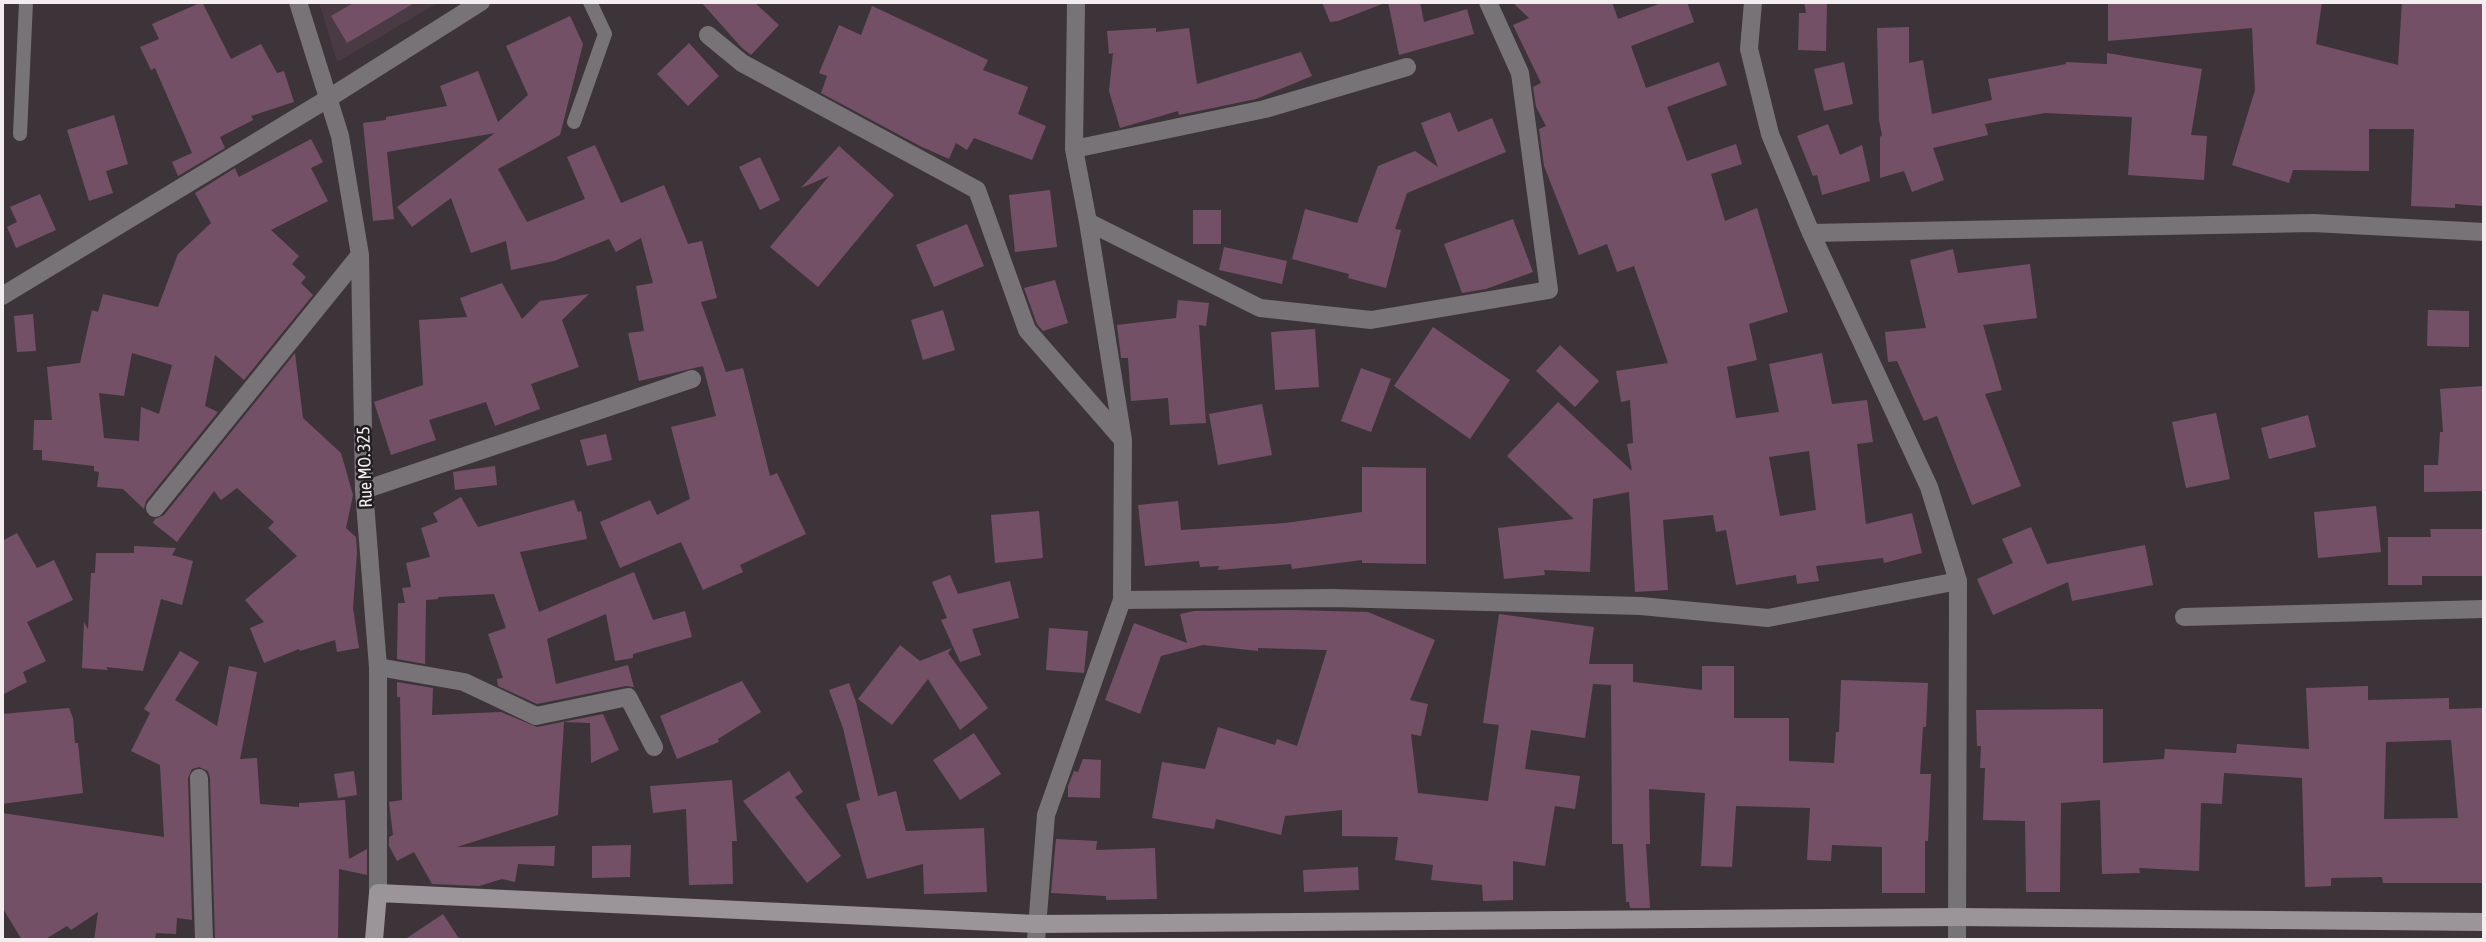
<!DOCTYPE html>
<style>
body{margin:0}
#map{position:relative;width:2486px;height:942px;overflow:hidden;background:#3d3439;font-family:"Asap Condensed",sans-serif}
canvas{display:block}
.frame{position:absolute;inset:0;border:4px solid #f3edf0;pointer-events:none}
</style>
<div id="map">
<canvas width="2486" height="942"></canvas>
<div class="frame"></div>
</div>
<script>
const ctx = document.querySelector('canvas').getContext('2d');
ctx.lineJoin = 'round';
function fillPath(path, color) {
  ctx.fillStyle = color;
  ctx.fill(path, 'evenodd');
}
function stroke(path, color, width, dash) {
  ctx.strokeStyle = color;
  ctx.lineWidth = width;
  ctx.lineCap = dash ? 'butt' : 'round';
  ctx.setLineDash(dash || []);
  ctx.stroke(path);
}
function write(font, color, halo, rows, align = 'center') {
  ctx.font = font + ' "Asap Condensed",sans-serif';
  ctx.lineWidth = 5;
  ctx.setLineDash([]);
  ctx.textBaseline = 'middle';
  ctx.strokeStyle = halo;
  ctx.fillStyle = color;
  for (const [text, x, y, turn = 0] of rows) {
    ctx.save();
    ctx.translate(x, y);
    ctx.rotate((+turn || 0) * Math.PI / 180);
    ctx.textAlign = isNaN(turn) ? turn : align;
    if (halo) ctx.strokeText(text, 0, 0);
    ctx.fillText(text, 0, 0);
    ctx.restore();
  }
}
fillPath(new Path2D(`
 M319,2H440L337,62Z`), '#493a43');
fillPath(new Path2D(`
 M202,2L231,59L261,44L277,73L284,71L294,102L251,116L253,120L220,137L225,148L178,176L172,162L192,153L155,68L151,70L140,47L159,39L152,24Z
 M355,2H416L347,43L331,16Z
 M701,2H754L779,25L751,55L742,48Z
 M1322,2H1385V3L1338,21L1330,22Z
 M1388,2H1420L1424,22L1467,9L1474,34L1399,55Z
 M1512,2H1612L1618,19L1664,2H1687L1694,22L1631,46L1646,88L1719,62L1727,85L1667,107L1687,161L1736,144L1742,164L1711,174L1725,221L1757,208L1788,312L1749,324L1757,360L1727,367L1736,418L1779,412L1769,364L1822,353L1832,404L1867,400L1873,442L1857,444L1866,524L1912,513L1922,553L1884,563L1883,558L1816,566L1819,581L1797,584L1796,575L1736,585L1726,530L1716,532L1713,515L1663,520L1668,590L1635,592L1629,492L1593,499L1590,572L1544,570L1545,575L1504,579L1498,528L1574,519L1507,456L1558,402L1632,471L1627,444L1633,443L1630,400L1621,402L1616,371L1668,363L1634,266L1617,272L1607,244L1579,255L1544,166L1539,129L1546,126L1536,107L1533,87L1541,83L1513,25L1529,18ZM1809,451L1816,510L1780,516L1769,457Z
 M1804,2H1827L1826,51L1798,50L1799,13H1806Z
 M2108,2H2322L2316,44L2398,65L2402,2H2484V206L2455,204V208L2411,206L2414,129H2369V171L2293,170L2289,183L2232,165L2255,90L2252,28L2108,41Z
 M872,6L988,60L983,70L1028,87L1018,114L1046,126L1032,160L974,138L967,150L956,143L949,159L920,146L821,93L827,76L819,73L839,25L861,35Z
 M570,16L583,44L560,135L498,169L527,222L585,199L567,157L595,145L621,203L664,185L688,244L702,241L717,298L701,302L726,372L743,368L770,476L777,473L806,534L740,565L743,572L703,590L681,542L620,568L600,522L650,500L657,515L690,499L671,427L716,416L703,366L639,381L628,333L644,331L636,286L653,283L641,238L616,252L609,239L554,261L511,270L506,241L471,253L451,198L412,227L397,207L495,133L387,152L394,219L373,221L363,123L386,120V117L447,106L440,86L478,71L498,122L528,95L506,46Z
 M1909,27V63L1923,60L1932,114L1992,100L1988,79L2066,64V62L2107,64V53L2202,69L2191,135L2207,136L2204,180L2128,175L2132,117L2045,113L1985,124L1988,135L1933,148L1944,180L1912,192L1904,171L1880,178V137L1882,135L1879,120L1877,28Z
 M1156,28V32L1189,28L1197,84L1301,52L1312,76L1256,99L1179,115L1178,111L1120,128L1109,91L1113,53L1109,54L1107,31Z
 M689,43L719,76L688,106L657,74Z
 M1844,62L1853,104L1824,111L1814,69Z
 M1450,112L1458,132L1492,118L1506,152L1407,193L1395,229L1401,230L1386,288L1348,278L1349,274L1292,259L1305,209L1357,223L1378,166L1415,151L1438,167L1421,123Z
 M114,115L128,164L106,171L113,193L89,201L67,130Z
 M1828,124L1840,155L1862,145L1870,181L1822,195L1817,175L1813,176L1797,136Z
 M311,139L323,162L311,168L328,201L271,230L299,256L292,264L306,277L301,283L313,295L244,380L215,355L205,406L218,412L146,501L144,509L123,489L97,487L99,472L94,471V466L42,460V450H33L34,420H52L47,367L80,363L92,310L98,312L103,294L158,307L178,254L211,223L195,193L235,168L239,177ZM132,353L172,365L159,414L141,407L139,441L104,438L99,393L124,396Z
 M839,146L894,195L818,287L770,247L829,176L801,188Z
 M760,157L780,200L760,210L739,167Z
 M1050,190L1057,247L1015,252L1009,195Z
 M40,194L56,230L16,248L7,227L17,222L10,207Z
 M1193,210H1221V244H1193Z
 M1513,219L1533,272L1486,289L1462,293L1444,244Z
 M967,224L984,266L934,287L916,245Z
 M1224,247L1287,261L1282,284L1219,270Z
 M1953,249L1958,273L2030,264L2037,318L1983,325L2002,390L1985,394L2021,486L1972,505L1937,416L1924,421L1897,361L1888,362L1885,332L1926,328L1910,260Z
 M1055,280L1068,323L1043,331L1037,324L1024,288Z
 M502,283L522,319L540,301L589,294L562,320L579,367L531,384L540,409L495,426L486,402L429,420L436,440L391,455L374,402L423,385L419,320L467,317L460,298Z
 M1178,300L1209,303L1206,326L1199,325L1206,423L1170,425L1168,398L1131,401L1128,358H1121L1117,325L1176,318Z
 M943,310L955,350L923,360L911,320Z
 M2428,310L2469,311V347L2427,346Z
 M33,314L36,351L17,352L14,316Z
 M1433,327L1510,380L1470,439L1394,386Z
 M1315,329L1319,387L1275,390L1271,332Z
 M1560,345L1599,381L1575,407L1536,371Z
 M295,353L303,418L341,453L353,495L346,528L356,537L357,552L353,608L359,648L337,652L335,640L300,651L299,649L264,663L250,628L264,622L245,600L297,556L268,528L274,522L237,488L221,500L214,491L177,542L153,523L155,519L164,515Z
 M1361,368L1391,379L1371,432L1341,421Z
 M2484,386V491L2424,492V465H2438L2440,432H2443L2440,389Z
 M1262,404L1272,455L1218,465L1209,414Z
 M2216,413L2230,479L2186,488L2172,422Z
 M2308,415L2316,447L2269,459L2261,428Z
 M606,434L612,460L587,466L580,440Z
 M495,466L497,485L455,490L453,472Z
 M1362,467L1426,468V564L1362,563V560L1292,569L1291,564L1218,570L1219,566L1200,567L1199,561L1145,566L1138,505L1178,501L1181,530L1286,523L1362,512Z
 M461,497L478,527L574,500L578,512L581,511L587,539L520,552L539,612L634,572L653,620L685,611L692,637L633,654V658L615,661L606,614L547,639L556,684L628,665L634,687L626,686L537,704L498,686L497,679L503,678L488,634L506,628L494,594L438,597V599L426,600L425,664L397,659L398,603H405L402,588L411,587L406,563L430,557L421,528L438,522L433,513Z
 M2376,506L2381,552L2318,558L2314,512Z
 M1039,511L1043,558L995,563L991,515Z
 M2031,527L2047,564L2145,545L2153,585L2072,601L2068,582L1993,615L1977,579L2013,563L2002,539Z
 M2430,529H2484V576H2422V585H2388V537H2431Z
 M17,533L37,568L54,560L73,600L27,622L46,661L23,672L27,682L2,695V541Z
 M134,546L176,548L172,555L193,561L182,605L161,599L143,671L106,667L108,670L82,668L84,622L88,629L91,573H95L96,553H134Z
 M950,575L958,594L1010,581L1019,618L972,629L981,655L960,662L941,620L947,618L932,582Z
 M1293,610L1368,612L1435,640L1410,700L1428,704L1421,736L1411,734L1418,793L1488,801L1499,725L1483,723L1499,614L1594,627L1589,664H1633V682L1702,690V666H1734V718H1789V761L1834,763L1836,732H1839L1841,680L1928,683L1926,727H1923L1920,774H1931L1928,841H1925V893H1882V847L1832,845L1831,861L1807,860L1810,808L1736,806L1732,867L1701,866L1705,793L1649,789L1650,844H1646L1650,908H1630L1629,902H1626L1623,844H1612L1611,685L1593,684L1585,738L1531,730L1525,769L1580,776L1575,809L1555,806L1545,866L1513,861V900L1483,901L1482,885L1431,880L1433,865L1395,860L1398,837L1342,836V810L1285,816L1281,835L1216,819L1214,829L1152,818L1162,762L1205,769L1218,727L1275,745L1277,739L1297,746L1327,650L1258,648V651L1203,645L1161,656L1140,714L1105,700L1134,623L1187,643L1180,614L1194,611Z
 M1049,628L1088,631L1084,673L1046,670Z
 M900,645L920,661L952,648L948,653L988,708L960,730L928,679L892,725L858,699Z
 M180,651L199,662L175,700L217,726L229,666L257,672L240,759L257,758L260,804L299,807V803L345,800L349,859L367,849V875L339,869L338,940H215L210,778L208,771L199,767L192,769L188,778L192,920L177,918L176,934L156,933L155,940H94L98,912L71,930L67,926L44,940H22L2,907V813L164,837L160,765L131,751L150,713L144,709Z
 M742,681L761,712L718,739L719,742L677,759L660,716Z
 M397,682L433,688L432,715L501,712L537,727L603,714L619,750L591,763L590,723L564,722L558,815L457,847L555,846L554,866L518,864L515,882L502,879L479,886L432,884L414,852L397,861L389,846V837L393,835L389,802L402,800L400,697H397Z
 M849,683L856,702L878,796L896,791L906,831L984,828L987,892L924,894L923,864L867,879L846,804L860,800L843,728L829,690Z
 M2368,686V700L2449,698V709L2484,708V883H2383L2382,877L2331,878V886L2305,887L2302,778L2224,773L2222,804L2201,803L2199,871L2139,868L2140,873L2102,874L2100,800L2061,803L2060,892H2026L2025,821L1983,820L1985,768H1980L1981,746H1977L1976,710L2103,709V763L2164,759L2165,749L2236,753L2237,744L2309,749L2306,688ZM2451,740L2458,818L2384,819L2386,742Z
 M69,708L73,718L75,743H78L83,793L2,804V714Z
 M974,733L1001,774L960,800L933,760Z
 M1083,759L1101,760L1100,798L1068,797V786L1074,771L1078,772Z
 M354,771L357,795L338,798L334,774Z
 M789,771L803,792L795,797L841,856L807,883L743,801Z
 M732,780L737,841H732L733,884L689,885L686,809L653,813L650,786Z
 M1056,839L1097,841L1096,850L1155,848L1157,899L1106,900V896L1051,893Z
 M631,845L630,877L592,878V846Z
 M1358,867L1359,890L1304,892L1303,870Z
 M443,914L460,940H404Z`), '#745067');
stroke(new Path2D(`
 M574,122L605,34L590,2
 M20,134L26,2`), '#777376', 14);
stroke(new Path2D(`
 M298,2L340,136L360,255L364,490L378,667V893
 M1753,2L1749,49L1770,134L1811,233L1929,487L1958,581L1957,940
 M708,35L742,63L977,190L1027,330L1123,440
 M1074,149L1265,109L1407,67
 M1088,222L1260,308L1371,320L1549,290L1520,73L1488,2
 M1811,233L2313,223L2484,232
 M2,296L329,98L481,2
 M364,490L692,379
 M155,508L360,255
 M1122,600L1332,598L1641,606L1768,618L1958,581
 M2184,617L2484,609
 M378,667L464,682L536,716L628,697L654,747
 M199,778L204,940
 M1036,940L1046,815L1122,600L1123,440L1088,222L1074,149L1076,2`), '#777376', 18);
stroke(new Path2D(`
 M374,940L378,893L1036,924L1957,917L2484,922`), '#9b9498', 18);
write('18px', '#f3edf0', '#211d1f', [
 ["Rue MO. 325",365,467,-92]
]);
</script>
